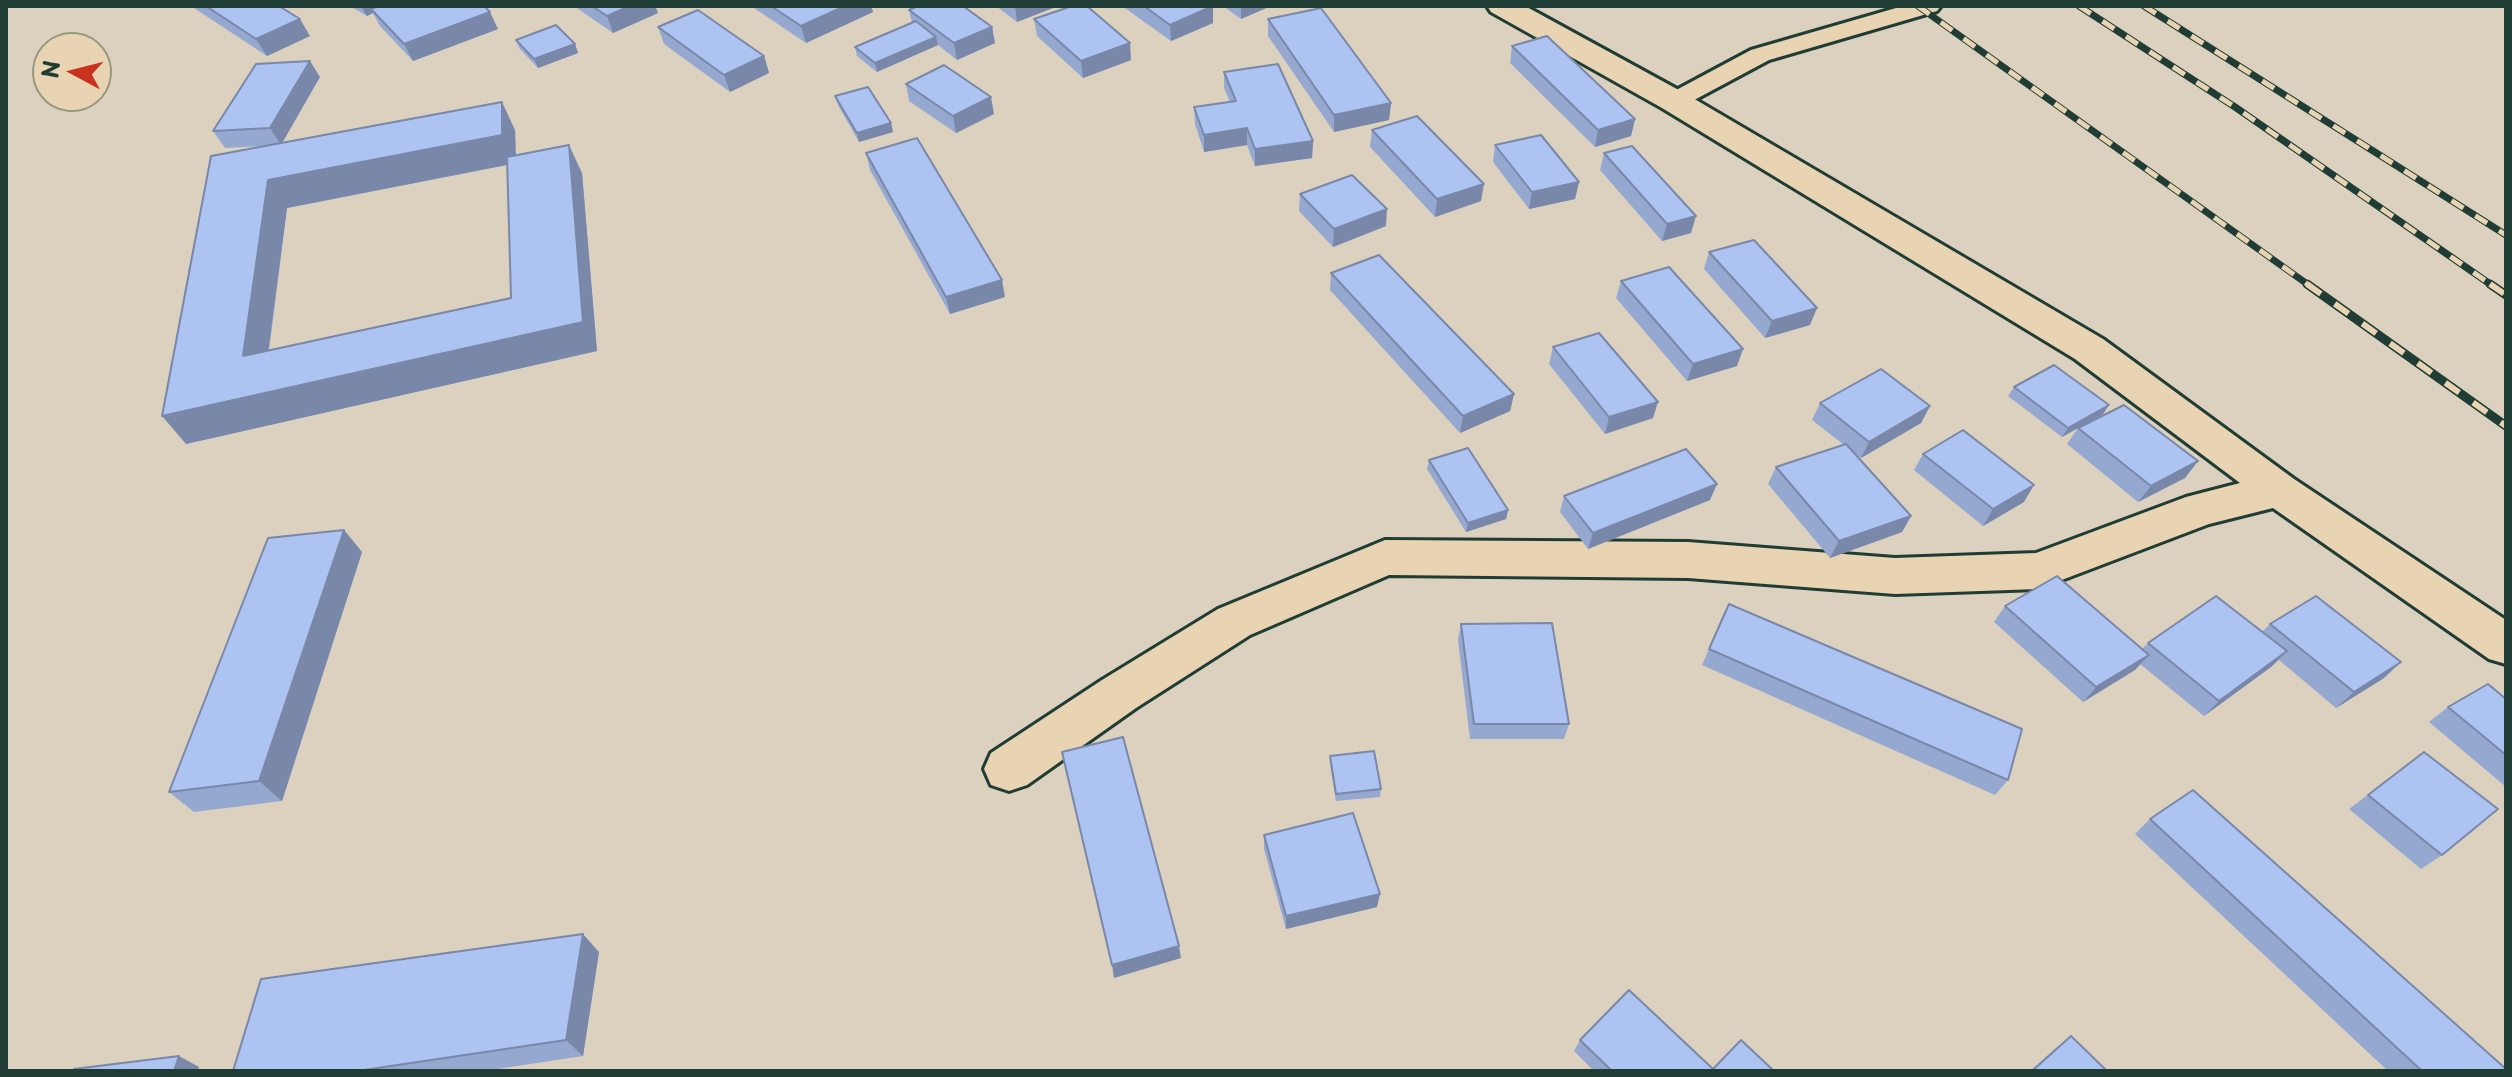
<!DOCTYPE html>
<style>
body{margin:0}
#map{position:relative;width:2512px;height:1077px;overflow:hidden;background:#dcd1bf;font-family:"Playpen Sans",sans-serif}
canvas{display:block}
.frame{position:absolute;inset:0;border:8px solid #1f3d34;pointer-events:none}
.north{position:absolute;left:32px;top:32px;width:80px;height:80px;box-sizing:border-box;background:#e8d4b2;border:2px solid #989880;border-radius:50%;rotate:277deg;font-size:22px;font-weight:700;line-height:32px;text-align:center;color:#1f3d34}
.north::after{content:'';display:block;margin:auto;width:28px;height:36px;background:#c8321e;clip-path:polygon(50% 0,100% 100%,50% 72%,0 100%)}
</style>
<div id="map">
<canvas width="2512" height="1077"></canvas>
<div class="frame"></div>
<div class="north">N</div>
</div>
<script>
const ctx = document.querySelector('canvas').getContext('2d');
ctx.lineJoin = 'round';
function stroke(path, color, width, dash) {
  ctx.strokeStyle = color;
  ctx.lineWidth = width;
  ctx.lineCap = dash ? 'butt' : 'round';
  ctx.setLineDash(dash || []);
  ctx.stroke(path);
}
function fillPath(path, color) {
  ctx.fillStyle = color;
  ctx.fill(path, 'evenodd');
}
const lane = new Path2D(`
 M1903,6H1941L1937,11L1769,60L1683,106H1665L1661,101L1665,96L1751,50Z`);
const street = new Path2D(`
 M1487,6H1525L1686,94L2103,339L2294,479L2506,620V664L2489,659L2273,508L2209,524L2038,589L1895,594L1688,578L1389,575L1250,635L1136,708L1027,785L1009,791L991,785L984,769L991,753L1102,680L1218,609L1385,540L1688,542L1895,558L2036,553L2186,497L2240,483L2075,359L1662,108L1491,12Z`);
stroke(lane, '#1f3d34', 6);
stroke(street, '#1f3d34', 6);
fillPath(lane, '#e8d4b2');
fillPath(street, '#e8d4b2');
const railFar1 = new Path2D(`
 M1918,6L2310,286
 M2079,6L2235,107L2493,286
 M2144,6L2506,235`);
const rail = new Path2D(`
 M2307,284L2506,426
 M2490,284L2506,295`);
stroke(railFar1, '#1f3d34', 7);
stroke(rail, '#1f3d34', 9);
stroke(railFar1, '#e8d4b2', 5, [14]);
stroke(rail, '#e8d4b2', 6, [17]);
fillPath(new Path2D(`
 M191,6H279L310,36L267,56Z
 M350,6H484L498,29L413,61L380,26L373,13L367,16Z
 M574,6H655L658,13L613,33Z
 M751,6H871L873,12L806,43Z
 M996,6H1058L1017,22Z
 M1122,6H1213V23L1171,41Z
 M1223,6H1271L1241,19Z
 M909,10L992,27L995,43L957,60L938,45L877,72L857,56L855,47L912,23Z
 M1034,19L1131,60L1083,78L1037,36Z
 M1268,19L1391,103L1389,120L1334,132L1268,36Z
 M658,27L764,56L769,73L730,92L664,44Z
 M516,40L575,44L578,53L538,68L520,49Z
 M1512,46L1635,119L1631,136L1595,147L1510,63Z
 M1224,72L1313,141L1312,158L1255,166L1247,145L1204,152L1195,124L1194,107L1230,102L1224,88Z
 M320,77L282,142L515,130L516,155L582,173L597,351L186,444L264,146L225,148L213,131ZM508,165L511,298L269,351L287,208Z
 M906,84L994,114L956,133L909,101Z
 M835,96L891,123L893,132L859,142L838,105Z
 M1372,130L1481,201L1435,217L1370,147Z
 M1495,145L1579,182L1575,199L1529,209L1493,162Z
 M866,153L1005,297L950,314L870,170Z
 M1604,153L1691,233L1662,241L1600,170Z
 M1300,194L1386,226L1333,247L1299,211Z
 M1709,252L1810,325L1765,338L1704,269Z
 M1331,273L1514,394L1510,411L1460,433L1330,290Z
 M1621,281L1737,366L1687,381L1616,298Z
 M1553,347L1653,418L1605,434L1549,364Z
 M2014,387L2109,405L2103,414L2079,427L2198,461L2185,478L2138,502L2067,444L2078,428L2062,437L2008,396Z
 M1820,403L1930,406L1921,423L1861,458L1854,453L1911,516L1902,532L1830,558L1768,484L1776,467L1844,445L1812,420Z
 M1923,454L2024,502L1983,526L1914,470Z
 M1429,460L1508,510L1506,519L1466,532L1427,469Z
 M1564,496L1710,500L1588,549L1560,512Z
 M344,530L362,552L282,801L194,812L169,792Z
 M1729,604L2008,780L1995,795L1702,665Z
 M2005,606L2142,649L2148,643L2262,632L2270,624L2384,678L2336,708L2279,660L2271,667L2204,716L2140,664L2135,670L2083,702L1994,622Z
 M1461,624L1569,724L1564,739H1470L1458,640Z
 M2506,699V787L2429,722L2448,707Z
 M2424,752L2442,855L2421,869L2349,809Z
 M1330,756L1381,789L1380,797L1336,801L1330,764Z
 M2150,819L2506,1071H2388L2135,834Z
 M1264,835L1377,907L1286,929L1264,849Z
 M599,952L583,1056L484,1071H233Z
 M2071,1036L2107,1071H2030L2056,1048Z
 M1580,1040L1713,1069L1774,1071H1594L1574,1051Z`), '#95a8d0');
fillPath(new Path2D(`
 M361,6H388L371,9L373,13L367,16Z
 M630,6H655L658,13L613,33L607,16Z
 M845,6H871L873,12L806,43L801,26Z
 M1015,6H1058L1017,22Z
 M1213,6V23L1171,41L1170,25Z
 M1241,6H1271L1241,19Z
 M490,12L498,29L413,61L404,44Z
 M300,19L310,36L267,56L256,39Z
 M992,27L995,43L957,60L954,43Z
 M936,37L938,45L877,72L875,63Z
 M1130,43L1131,60L1083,78L1081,61Z
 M575,44L578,53L538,68L534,59Z
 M764,56L769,73L730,92L724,75Z
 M310,61L320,77L281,145L270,128Z
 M991,97L994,114L956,133L953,116Z
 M502,102L515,130L516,163L287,208L264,384L243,356L268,180Z
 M1391,103L1389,120L1334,132V115Z
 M1635,119L1631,136L1595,147L1598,130Z
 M891,123L893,132L859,142L857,133Z
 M1247,128V145L1204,152V135Z
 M1313,141L1312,158L1255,166V149Z
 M569,145L582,173L597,351L186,444L162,416L583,322Z
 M1579,182L1575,199L1529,209L1532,192Z
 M1484,184L1481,201L1435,217L1437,199Z
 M1387,209L1386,226L1333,247L1334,229Z
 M1696,216L1691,233L1662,241L1667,224Z
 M1002,280L1005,297L950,314L946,297Z
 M1817,308L1810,325L1765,338L1772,321Z
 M1743,349L1737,366L1687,381L1693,364Z
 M1514,394L1510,411L1460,433L1463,416Z
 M1658,402L1653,418L1605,434L1609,417Z
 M2109,405L2103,414L2062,437L2068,428Z
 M1930,406L1921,423L1861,458L1869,442Z
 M2198,461L2185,478L2138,502L2151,486Z
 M1717,484L1710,500L1588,549L1593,533Z
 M2034,485L2024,502L1983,526L1993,509Z
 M1508,510L1506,519L1466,532L1468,523Z
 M1911,516L1902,532L1830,558L1839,541Z
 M344,530L362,552L282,801L259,781Z
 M2287,651L2271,667L2204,716L2219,701Z
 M2149,655L2135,670L2083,702L2096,687Z
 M2401,662L2384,678L2336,708L2354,692Z
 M1380,894L1377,907L1286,929V916Z
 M583,934L599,952L583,1056L566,1040Z
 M1179,946L1181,958L1114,978L1112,965Z
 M179,1056L199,1067L198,1071H174Z`), '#7988a9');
const building = new Path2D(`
 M206,6H279L300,19L256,39Z
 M379,6H484L490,12L404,44L371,9Z
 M592,6H630L607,16Z
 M771,6H845L801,26Z
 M918,6H963L992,27L954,43L909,10Z
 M1072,6H1087L1130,43L1081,61L1034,19Z
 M1144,6H1213L1170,25Z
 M1321,8L1391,103L1334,115L1268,19Z
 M698,10L764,56L724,75L658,27Z
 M916,21L936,37L875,63L855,47Z
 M556,25L575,44L534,59L516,40Z
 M1547,36L1635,119L1598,130L1512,46Z
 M310,61L270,128L213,131L256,64Z
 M1278,64L1313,141L1255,149L1247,128L1204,135L1194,107L1236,101L1224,72Z
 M944,65L991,97L953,116L906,84Z
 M868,87L891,123L857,133L835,96Z
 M502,102V135L268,180L243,356L511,298L507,157L569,145L583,322L162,416L211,156Z
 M1417,116L1484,184L1437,199L1372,130Z
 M1541,135L1579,182L1532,192L1495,145Z
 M917,138L1002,280L946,297L866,153Z
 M1632,146L1696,216L1667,224L1604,153Z
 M1352,175L1387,209L1334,229L1300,194Z
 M1754,240L1817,308L1772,321L1709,252Z
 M1379,255L1514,394L1463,416L1331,273Z
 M1669,267L1743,349L1693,364L1621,281Z
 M1599,333L1658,402L1609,417L1553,347Z
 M2054,365L2109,405L2068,428L2014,387Z
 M1881,369L1930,406L1869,442L1820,403Z
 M2124,405L2198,461L2151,486L2078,428Z
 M1963,430L2034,485L1993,509L1923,454Z
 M1846,444L1911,516L1839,541L1776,467Z
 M1468,448L1508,510L1468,523L1429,460Z
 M1686,449L1717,484L1593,533L1564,496Z
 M344,530L259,781L169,792L268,538Z
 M2057,576L2149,655L2096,687L2005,606Z
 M2216,596L2287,651L2219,701L2148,643Z
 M2316,596L2401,662L2354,692L2270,624Z
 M1729,604L2022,729L2008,780L1709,649Z
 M1552,623L1569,724H1474L1461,624Z
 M2488,684L2506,699V755L2448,707Z
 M1123,737L1179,946L1112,965L1062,752Z
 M1374,751L1381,789L1336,794L1330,756Z
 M2424,752L2498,809L2442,855L2368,795Z
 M2193,790L2506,1069V1071H2422L2150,819Z
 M1353,813L1380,894L1286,916L1264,835Z
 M583,934L566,1040L357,1071H233L261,979Z
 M1629,990L1713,1069L1741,1040L1774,1071H1612L1580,1040Z
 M2071,1036L2107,1071H2032Z
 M179,1056L174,1071H73L74,1069Z`);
fillPath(building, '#adc3f2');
stroke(building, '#7988a9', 2);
</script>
